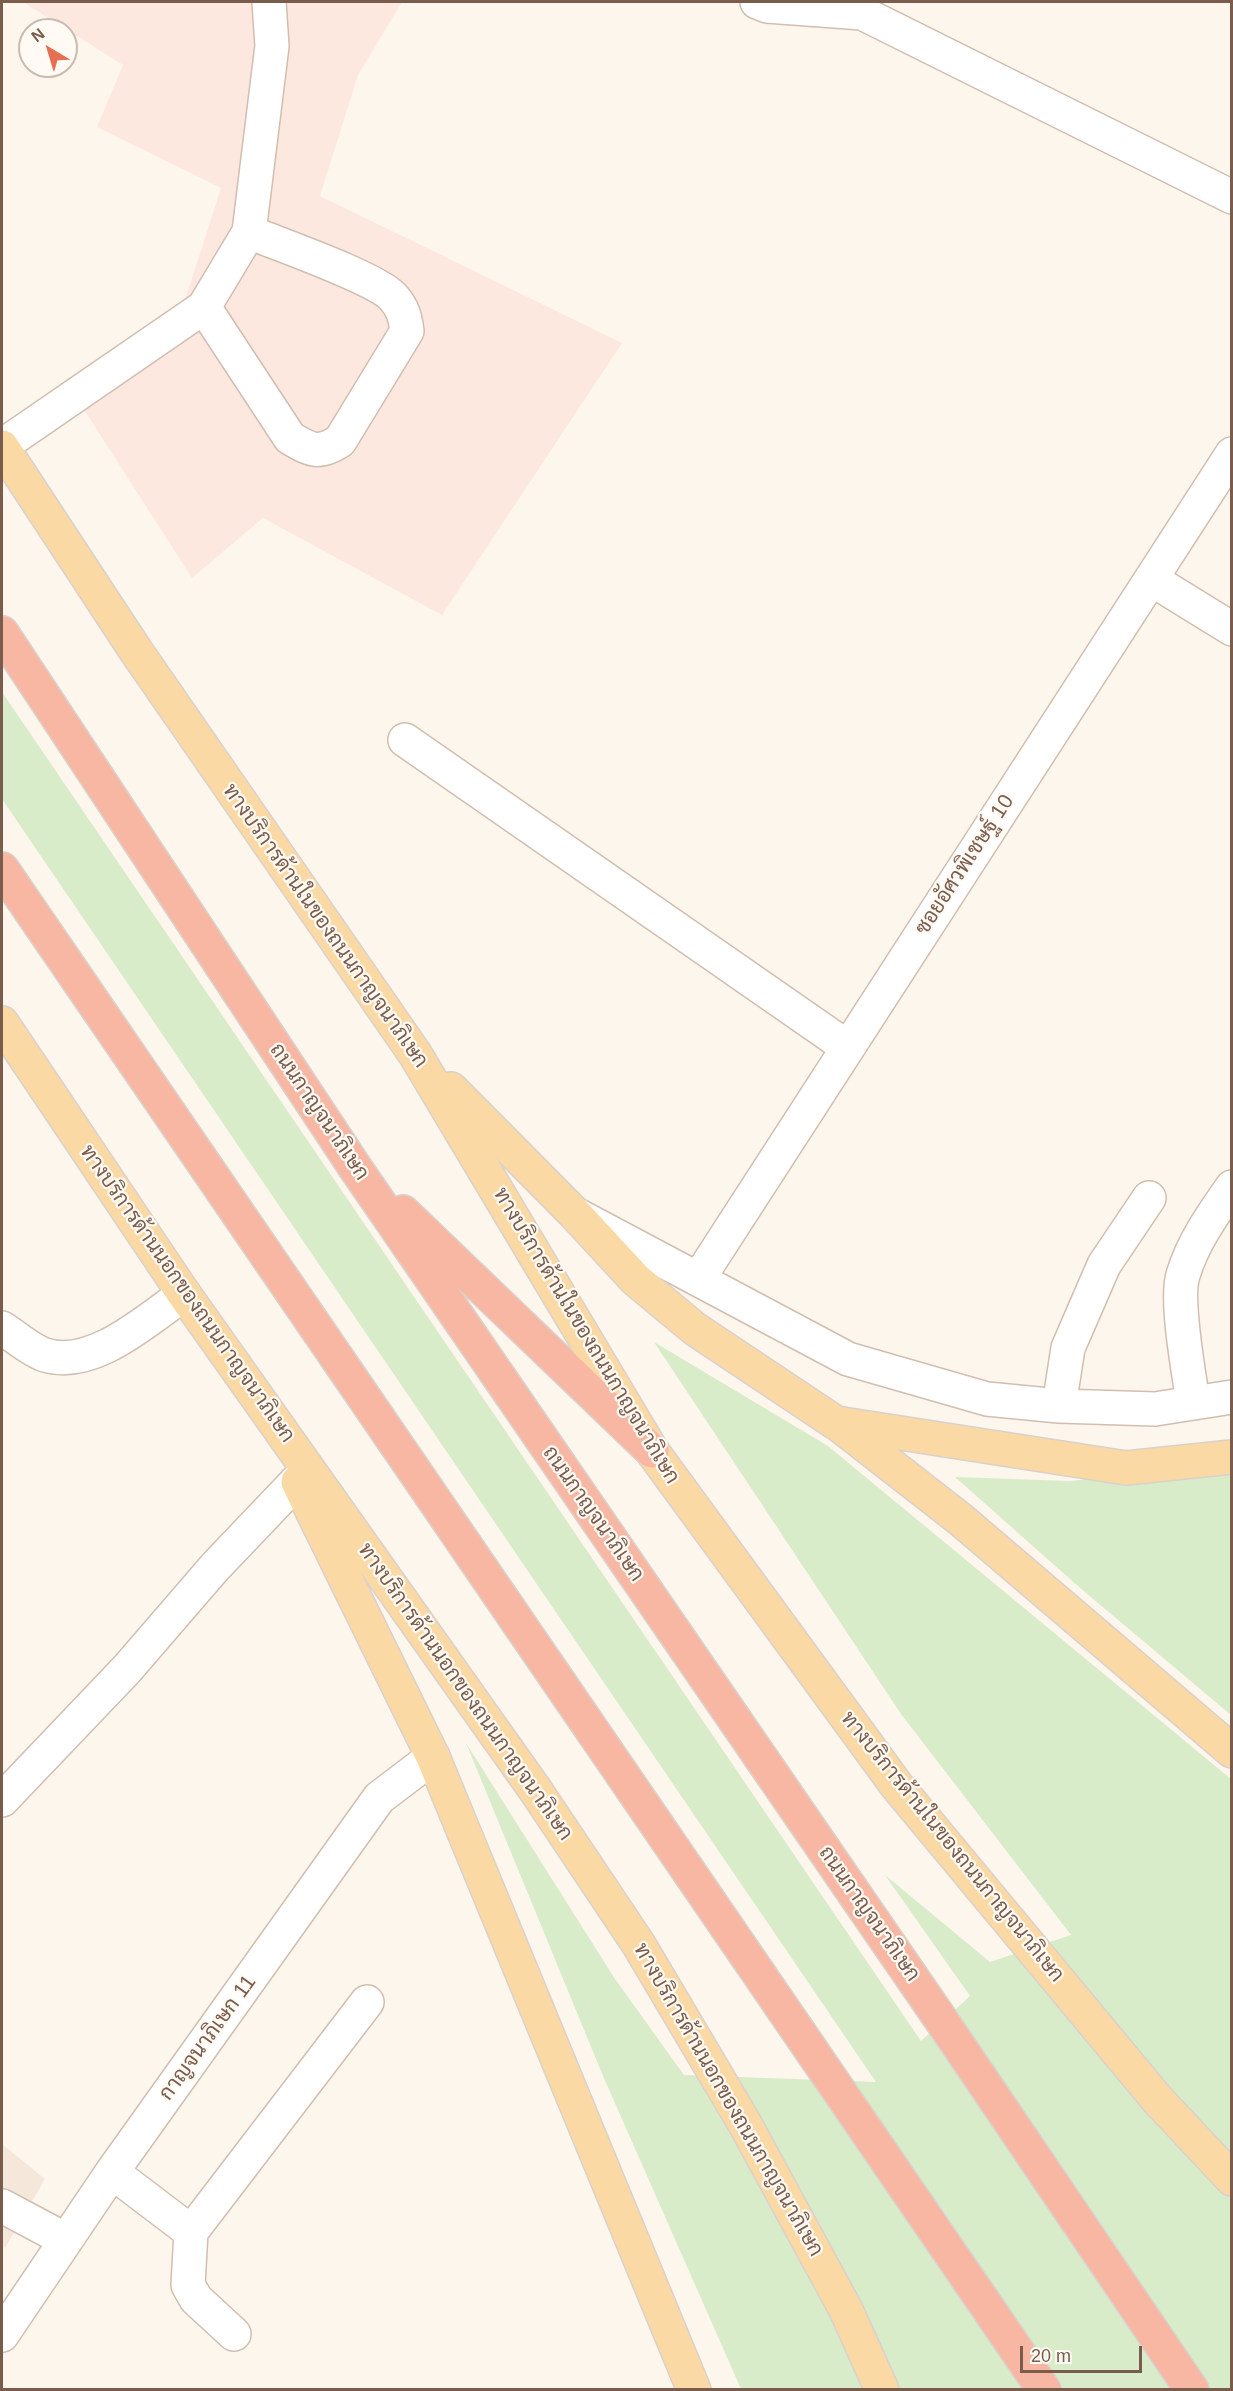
<!DOCTYPE html>
<meta charset="utf-8">
<style>
body{margin:0}
#map{position:relative;width:1233px;height:2391px;overflow:hidden;background:#fdf6ec;font-family:Helvetica,sans-serif}
canvas{display:block}
.frame{position:absolute;inset:0;border:3px solid #7a5c4d;pointer-events:none}
.north{position:absolute;left:18px;top:18px;width:60px;height:60px;box-sizing:border-box;background:#fffaf3;border:2px solid #cabbb1;border-radius:50%;rotate:322deg;font-size:16px;font-weight:700;line-height:24px;text-align:center;color:#7a5c4d}
.north::after{content:'';display:block;margin:auto;width:21px;height:27px;background:#e76f51;clip-path:polygon(50% 0,100% 100%,50% 72%,0 100%)}
.scale{position:absolute;left:1020px;top:2346px;width:122px;height:27px;box-sizing:border-box;border:3px solid #7a5c4d;border-top:0;padding-left:8px;font-size:18px;line-height:21px;white-space:nowrap;color:#7a5c4d;-webkit-text-stroke:4px #fffaf3;paint-order:stroke}
</style>
<div id="map">
<canvas width="1233" height="2391"></canvas>
<div class="frame"></div>
<div class="north">N</div>
<div class="scale">20 m</div>
</div>
<script>
const ctx = document.querySelector('canvas').getContext('2d');
ctx.lineJoin = 'round';
function fillPath(path, color) {
  ctx.fillStyle = color;
  ctx.fill(path, 'evenodd');
}
function stroke(path, color, width, dash) {
  ctx.strokeStyle = color;
  ctx.lineWidth = width;
  ctx.lineCap = dash ? 'butt' : 'round';
  ctx.setLineDash(dash || []);
  ctx.stroke(path);
}
function write(font, color, halo, rows, align = 'center') {
  ctx.font = font + ' Helvetica,Sarabun,sans-serif';
  ctx.lineWidth = 4.5;
  ctx.setLineDash([]);
  ctx.textBaseline = 'middle';
  ctx.strokeStyle = halo;
  ctx.fillStyle = color;
  for (const [text, x, y, turn = 0] of rows) {
    ctx.save();
    ctx.translate(x, y);
    ctx.rotate((+turn || 0) * Math.PI / 180);
    ctx.textAlign = isNaN(turn) ? turn : align;
    if (halo) ctx.strokeText(text, 0, 0);
    ctx.fillText(text, 0, 0);
    ctx.restore();
  }
}
fillPath(new Path2D(`
 M2,2144L45,2179L5,2248L2,2245Z`), '#f5e8da');
fillPath(new Path2D(`
 M23,2H402L358,75L320,196L622,343L442,615L263,518L192,578L65,380L185,300L221,188L97,127L123,65Z`), '#fde8e0');
fillPath(new Path2D(`
 M2,692L921,2041L970,1996L885,1875L990,1962L1071,1935L901,1714L654,1342L828,1446L1231,1779V2389H741L603,2076L466,1743L615,1979L684,2075L876,2082L2,799Z
 M1231,1464V1715L1079,1587L955,1477L1070,1481Z`), '#d8ecc9');
const minor = new Path2D(`
 M757,2L767,6L862,13L1232,197
 M204,307L290,438C311,450 318,455 340,441L407,331C405,317 403,308 393,297C376,278 278,244 249,232
 M2,446L204,307L249,232L272,46L269,2
 M1151,579L1232,629
 M405,740L847,1047
 M579,1216L848,1359L987,1399L1059,1406L1155,1409L1232,1397
 M699,1278L1232,454
 M2,1328C15,1336 30,1350 45,1355C93,1370 148,1319 184,1294
 M1193,1402C1189,1374 1175,1299 1183,1275C1193,1242 1213,1214 1232,1187
 M1059,1406L1068,1348L1104,1265L1149,1198
 M2,1800L127,1669L215,1567L297,1481
 M112,2172L191,2232L188,2285L196,2299L234,2334
 M2,2206L66,2240
 M191,2232L367,2002
 M2,2335L112,2172L379,1798L433,1757`);
const major = new Path2D(`
 M2,447L136,651L415,1054L652,1451L897,1786L1157,2099L1232,2179
 M2,1023L184,1294L536,1791L639,1945L745,2124L846,2310L882,2390
 M451,1089L575,1214L636,1280L695,1329L836,1423L1126,1468L1232,1457
 M838,1424L960,1519L1232,1751
 M298,1482L433,1757L694,2390`);
const highway = new Path2D(`
 M2,633L354,1166L946,2027L1192,2390
 M2,869L1044,2390
 M403,1212L652,1451`);
stroke(minor, '#d1beb0', 36);
stroke(major, '#dad1cd', 36);
stroke(highway, '#dad1cd', 36);
stroke(minor, '#fff', 33);
stroke(major, '#fbd9a5', 33);
stroke(highway, '#f7b7a3', 33);
write('21px', '#7a5c4d', '#fffaf3', [
 ["ซอยอัศวพิเชษฐ์ 10",965,865,-57],
 ["ทางบริการด้านในของถนนกาญจนาภิเษก",325,926,55],
 ["ถนนกาญจนาภิเษก",319,1112,56],
 ["ทางบริการด้านนอกของถนนกาญจนาภิเษก",187,1294,55],
 ["ทางบริการด้านในของถนนกาญจนาภิเษก",586,1336,59],
 ["ถนนกาญจนาภิเษก",593,1514,55],
 ["ทางบริการด้านนอกของถนนกาญจนาภิเษก",465,1692,55],
 ["ทางบริการด้านในของถนนกาญจนาภิเษก",952,1847,51],
 ["ถนนกาญจนาภิเษก",869,1914,55],
 ["กาญจนาภิเษก 11",208,2038,-54],
 ["ทางบริการด้านนอกของถนนกาญจนาภิเษก",728,2100,60]
]);
</script>
